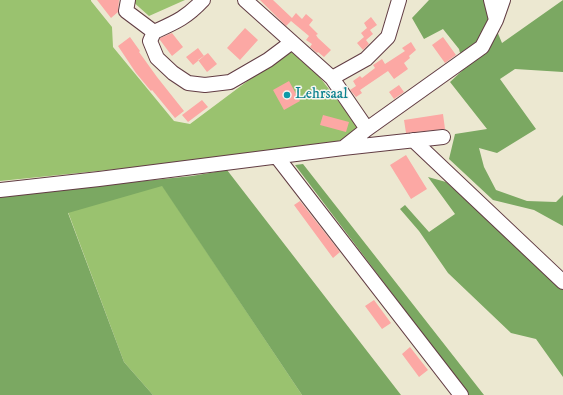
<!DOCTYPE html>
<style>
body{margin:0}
canvas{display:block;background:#ece8d1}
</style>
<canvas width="563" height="395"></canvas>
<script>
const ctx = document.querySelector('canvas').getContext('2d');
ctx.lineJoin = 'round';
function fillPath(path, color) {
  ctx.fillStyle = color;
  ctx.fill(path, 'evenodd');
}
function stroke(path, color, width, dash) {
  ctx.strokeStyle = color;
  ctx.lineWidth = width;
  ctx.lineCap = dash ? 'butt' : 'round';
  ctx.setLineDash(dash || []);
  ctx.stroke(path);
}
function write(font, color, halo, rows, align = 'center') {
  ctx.font = font + ' "IM FELL DW Pica",serif';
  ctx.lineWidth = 3;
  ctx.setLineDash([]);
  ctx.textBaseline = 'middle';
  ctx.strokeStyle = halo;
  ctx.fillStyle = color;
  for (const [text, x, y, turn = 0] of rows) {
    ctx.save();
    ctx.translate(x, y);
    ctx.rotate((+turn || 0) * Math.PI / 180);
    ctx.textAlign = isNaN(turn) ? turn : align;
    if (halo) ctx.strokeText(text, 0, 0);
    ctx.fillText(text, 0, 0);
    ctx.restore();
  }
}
fillPath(new Path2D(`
 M0,0H91V1L112,27L113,47L174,121L190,124L289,50L318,75L360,129L339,142L177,163L0,181Z
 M131,0H185L149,16Z
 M162,185L302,395H153L124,362L68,212Z`), '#9ac26f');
fillPath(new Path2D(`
 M429,0H484L502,43L563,0V72L515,69L500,79L536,129L497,153L479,148L484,167L496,190L527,201L556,202L563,195V226L534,210L493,200L449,159L455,134L487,129L450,82L464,69L459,49L443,29L424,39L412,18Z
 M303,164L484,395H469L295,165Z
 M227,170L401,395H302L162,186L68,213L124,362L153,395H0V196L192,176Z
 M428,177L446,182L563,287V377L536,339L511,333L448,273L419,231L400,209L405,205L429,232L455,214Z`), '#7ba862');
fillPath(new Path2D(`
 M97,0H119L118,12L111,18Z
 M260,0H273L292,18L296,13L302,19L306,14L313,20L309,25L318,34L316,35L318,38L331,50L324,57L318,52L317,53L310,47L312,44L306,40L309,36L291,21L286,26Z
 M371,17L377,25L370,30L373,34L366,40L369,44L363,50L357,43L364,37L361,33L367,28L364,23Z
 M245,28L258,40L240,60L227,48Z
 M172,33L183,47L172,56L160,40V38Z
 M130,37L140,51L139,52L157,77L184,111L175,118L152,90L151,91L136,73L118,46Z
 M443,37L456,55L445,63L432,45Z
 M411,42L416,50L409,56L410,58L404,63L408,69L394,79L388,71L360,90L362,93L356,97L350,90L356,86L353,81L360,76L362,78L375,68L373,65L382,59L385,64L405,51L402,48Z
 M198,48L204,56L193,65L186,57Z
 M208,53L217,64L207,72L198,60Z
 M289,81L300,101L284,110L273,90Z
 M399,85L404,92L394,99L389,92Z
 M202,100L208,107L188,122L182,115Z
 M443,114L445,129L406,133L404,120Z
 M323,115L349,122L346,132L320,125Z
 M406,155L427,189L411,199L390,165Z
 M300,201L340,252L333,258L294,205Z
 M374,300L391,323L382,329L365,306Z
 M410,347L428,370L419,377L402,354Z`), '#fca8a4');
const minor = new Path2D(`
 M128,0L126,11L154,32
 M203,0C186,18 176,22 154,32L150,41L157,58L173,73L188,83L205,85L230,82L268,60L292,42
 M245,0L332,78L367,129
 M496,20L503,0
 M332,78L366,59L388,37L399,0
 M413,140L563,282
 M343,148L443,137
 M277,157L461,395
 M0,190L99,179L343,148L367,129L482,47L496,20L491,0`);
stroke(minor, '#623d44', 16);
stroke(minor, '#fff', 14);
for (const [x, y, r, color] of [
 [287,95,4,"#0f9aa8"]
]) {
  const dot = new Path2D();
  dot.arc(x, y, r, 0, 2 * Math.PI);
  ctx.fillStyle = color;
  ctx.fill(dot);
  stroke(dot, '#f6f6f2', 1.5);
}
write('15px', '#0d838f', '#f6f6f2', [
 ["Lehrsaal",295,95]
], 'left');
</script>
